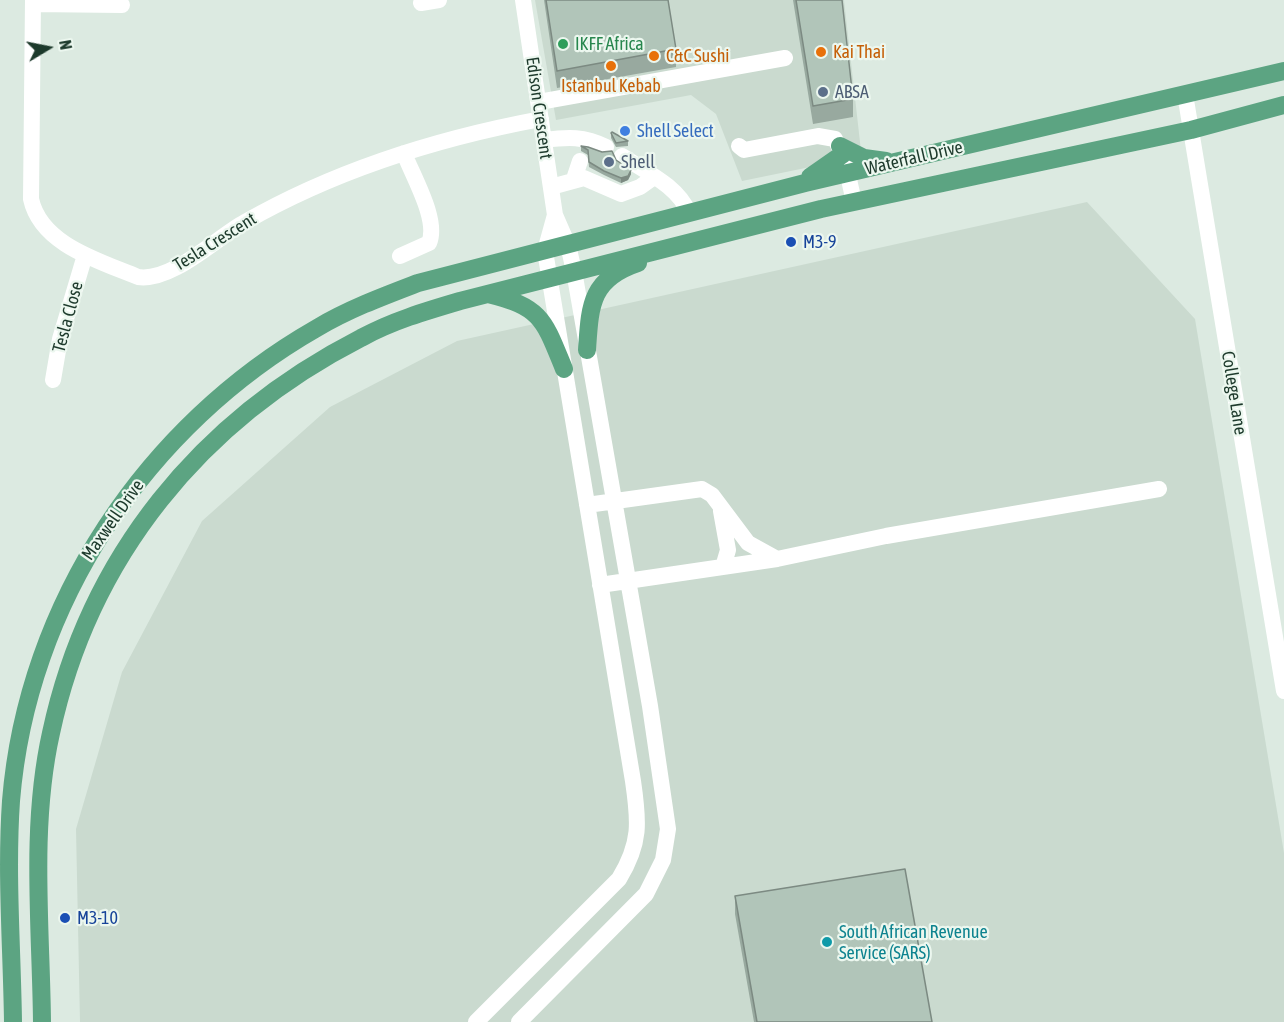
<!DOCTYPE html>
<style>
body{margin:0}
#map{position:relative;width:1284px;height:1022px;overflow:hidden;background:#dceae1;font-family:"Asap Condensed",sans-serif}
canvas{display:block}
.north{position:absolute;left:18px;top:18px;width:60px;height:60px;-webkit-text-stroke:4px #ecf7ef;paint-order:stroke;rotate:80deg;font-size:16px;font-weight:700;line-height:24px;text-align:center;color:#1d3a2c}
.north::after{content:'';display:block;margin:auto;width:21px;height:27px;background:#1d3a2c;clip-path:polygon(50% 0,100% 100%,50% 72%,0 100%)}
</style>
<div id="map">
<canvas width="1284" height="1022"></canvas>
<div class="north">N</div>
</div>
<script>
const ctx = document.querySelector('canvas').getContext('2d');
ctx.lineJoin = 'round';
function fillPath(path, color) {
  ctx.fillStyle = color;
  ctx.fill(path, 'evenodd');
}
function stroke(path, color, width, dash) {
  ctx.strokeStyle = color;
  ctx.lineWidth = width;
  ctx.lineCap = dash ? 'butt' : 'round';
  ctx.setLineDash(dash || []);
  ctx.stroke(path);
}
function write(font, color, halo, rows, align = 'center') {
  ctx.font = font + ' "Asap Condensed",sans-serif';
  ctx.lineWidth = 4.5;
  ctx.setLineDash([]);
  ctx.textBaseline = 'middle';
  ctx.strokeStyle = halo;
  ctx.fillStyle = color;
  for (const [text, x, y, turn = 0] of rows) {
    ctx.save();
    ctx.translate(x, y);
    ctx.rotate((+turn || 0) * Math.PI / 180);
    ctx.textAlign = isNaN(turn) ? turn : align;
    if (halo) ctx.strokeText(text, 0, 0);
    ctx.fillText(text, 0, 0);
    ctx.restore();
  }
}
fillPath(new Path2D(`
 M535,0H844L861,151L859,157L742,181L716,114L691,95L556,120Z
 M1087,202L1195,319L1284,853V1022H80L76,829L122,672L202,521L330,407L457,341Z`), '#cadacf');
stroke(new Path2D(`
 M33,0L31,199C41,245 100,261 138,277C172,282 216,238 245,222C336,170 439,138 541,119
 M421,3L439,0
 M33,4L122,5
 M1185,94L1284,691
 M539,102L785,58
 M544,140C568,137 584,136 606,147
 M739,146L744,150L818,136L835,139L844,157L854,202
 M622,156C646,172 678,186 689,213
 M574,179L580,161
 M551,187L584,178L621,194L640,187L654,177
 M400,256L429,243C439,220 413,177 404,153
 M53,380L60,339L85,255
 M587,505L702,489L712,495L748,543L777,559
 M721,511L728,550L723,567
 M600,585L777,559L886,536L1159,489
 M476,1022L619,879C641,843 639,822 633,781L545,251L555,215
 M519,1022L646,894L663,860L668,829L650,706L574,271L568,245L555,215L523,0`), '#fff', 16);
stroke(new Path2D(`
 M840,146L864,158L886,161
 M810,177L843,154
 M488,294C542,307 544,320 564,369
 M587,350C590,306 590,279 638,263
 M13,1022C12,949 6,874 11,801C27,603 147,425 317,328C349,309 384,296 418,283L805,183L1284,71
 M42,1022C41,927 30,827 51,733C89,556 201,420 361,338C392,321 426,311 460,301L821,209L1191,130L1284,105`), '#5ca482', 18);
fillPath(new Path2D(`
 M544,0H668L676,49V67L557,88Z
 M793,0H842L853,99V117L813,124Z
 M611,133L628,141V146L616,147L611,138Z
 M581,146L616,160L631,174L628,180L621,183L604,175L589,167L588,155L581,151Z
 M735,896L932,1022H754L735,914Z`), '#98a99f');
fillPath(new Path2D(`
 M631,170V174L628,180L621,183V178Z`), '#7c8a82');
const building = new Path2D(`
 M546,0H668L676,49L557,71Z
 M796,0H842L853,99L813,106Z
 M612,132L628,141L616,143L611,133Z
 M581,146L588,147L602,152L612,151L616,160L631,170L628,176L621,178L604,171L589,162L588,150Z
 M905,869L932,1022H757L735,896Z`);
fillPath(building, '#b1c5b9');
stroke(building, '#7c8a82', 1.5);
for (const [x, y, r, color] of [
 [563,44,6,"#2e9e5b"],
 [821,52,6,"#e8710a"],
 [654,56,6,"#e8710a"],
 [611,66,6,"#e8710a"],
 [823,92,6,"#5c6f8a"],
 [625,131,6,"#3f7fe0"],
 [609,162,6,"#5c6f8a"],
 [791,242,6,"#1a4fb4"],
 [65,918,6,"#1a4fb4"],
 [827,942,6,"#0f9aa8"]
]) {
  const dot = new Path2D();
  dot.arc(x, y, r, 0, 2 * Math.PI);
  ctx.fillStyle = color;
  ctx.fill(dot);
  stroke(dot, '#ecf7ef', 2);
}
write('18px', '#27864d', '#ecf7ef', [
 ["IKFF Africa",575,44]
], 'left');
write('18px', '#c56008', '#ecf7ef', [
 ["Kai Thai",833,52],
 ["C&C Sushi",666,56],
 ["Istanbul Kebab",611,86,"center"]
], 'left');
write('18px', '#4e5e75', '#ecf7ef', [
 ["ABSA",835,92],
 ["Shell",621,162]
], 'left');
write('18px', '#1d3a2c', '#ecf7ef', [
 ["Edison Crescent",539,108,82],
 ["Waterfall Drive",914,158,-13],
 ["Tesla Crescent",215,242,-32],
 ["Tesla Close",68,317,-75],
 ["College Lane",1234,393,81],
 ["Maxwell Drive",113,520,-55]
]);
write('18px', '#366cbe', '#ecf7ef', [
 ["Shell Select",637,131]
], 'left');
write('18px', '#164399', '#ecf7ef', [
 ["M3-9",803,242],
 ["M3-10",77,918]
], 'left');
write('18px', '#0d838f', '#ecf7ef', [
 ["South African Revenue",839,932],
 ["Service (SARS)",839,953]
], 'left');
</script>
